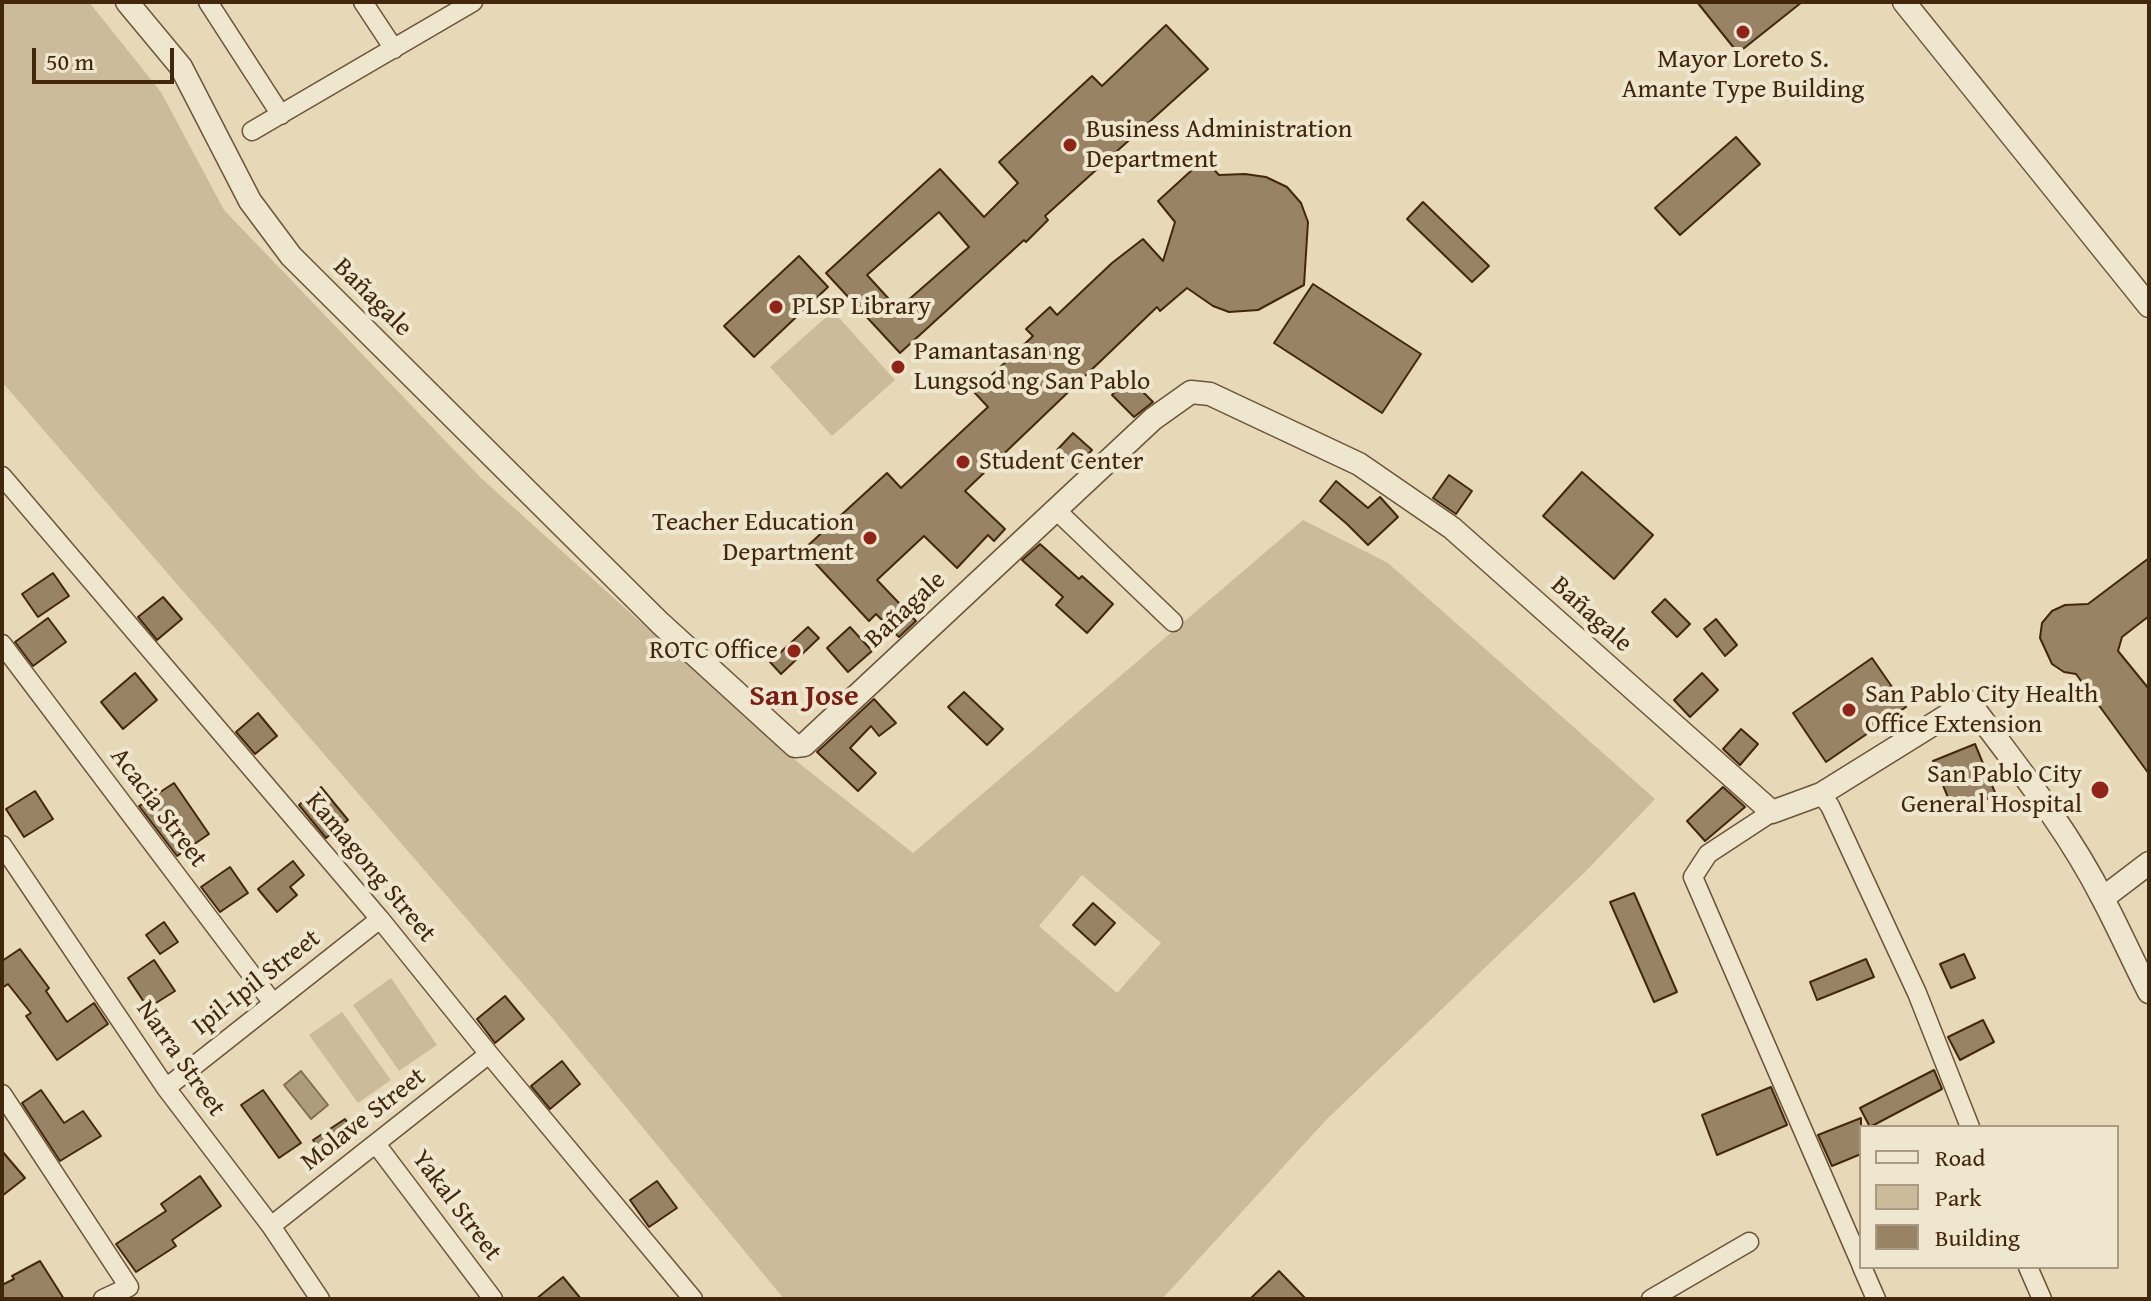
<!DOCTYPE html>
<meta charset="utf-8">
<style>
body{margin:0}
#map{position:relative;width:2151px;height:1301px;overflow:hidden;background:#e7d9b7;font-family:"Gentium Book Plus",serif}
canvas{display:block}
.frame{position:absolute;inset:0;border:4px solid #43270d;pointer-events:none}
.legend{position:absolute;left:1859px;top:1125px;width:260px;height:144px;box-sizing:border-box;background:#efe6d0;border:2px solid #aa9a82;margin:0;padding:10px 14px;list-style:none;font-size:24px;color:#43270d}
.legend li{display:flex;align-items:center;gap:16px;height:40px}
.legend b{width:40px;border:2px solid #aa9a82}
.scale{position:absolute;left:32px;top:48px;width:142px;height:36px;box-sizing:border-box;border:4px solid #43270d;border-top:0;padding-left:10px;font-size:24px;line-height:28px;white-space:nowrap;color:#43270d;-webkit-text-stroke:6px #efe6d0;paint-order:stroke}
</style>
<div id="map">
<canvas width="2151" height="1301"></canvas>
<div class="frame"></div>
<ul class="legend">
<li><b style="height:10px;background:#efe6d0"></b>Road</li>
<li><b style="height:22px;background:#cbbb9a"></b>Park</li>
<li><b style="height:22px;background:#988465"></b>Building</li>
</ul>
<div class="scale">50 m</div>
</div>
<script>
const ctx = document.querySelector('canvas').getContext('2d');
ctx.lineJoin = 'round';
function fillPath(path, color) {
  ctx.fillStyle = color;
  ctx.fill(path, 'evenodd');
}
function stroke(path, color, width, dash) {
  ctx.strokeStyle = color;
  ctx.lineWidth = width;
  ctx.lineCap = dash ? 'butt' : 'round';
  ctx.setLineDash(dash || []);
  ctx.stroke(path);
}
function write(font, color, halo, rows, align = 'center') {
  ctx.font = font + ' "Gentium Book Plus",serif';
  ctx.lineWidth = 8;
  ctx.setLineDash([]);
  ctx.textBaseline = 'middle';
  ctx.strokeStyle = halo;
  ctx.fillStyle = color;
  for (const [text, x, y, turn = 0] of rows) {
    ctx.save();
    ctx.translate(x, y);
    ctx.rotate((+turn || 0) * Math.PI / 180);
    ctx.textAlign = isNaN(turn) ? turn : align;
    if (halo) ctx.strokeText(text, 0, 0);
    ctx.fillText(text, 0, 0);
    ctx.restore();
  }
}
fillPath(new Path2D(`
 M2,2H89L161,92L224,210L481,478L781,749L913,853L1303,520L1388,563L1655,799L1586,871L1327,1119L1162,1299H784L555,1021L2,382ZM1082,875L1161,943L1117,993L1039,926Z
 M833,311L895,380L832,436L770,367Z
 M391,978L437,1045L399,1071L353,1005Z
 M342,1012L391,1080L358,1103L309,1035Z`), '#cbbb9a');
const water = new Path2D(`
 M301,1071L328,1105L311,1119L284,1085Z`);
fillPath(water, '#af9c7d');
stroke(water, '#846d50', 2);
const building = new Path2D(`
 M1697,2H1802L1738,53Z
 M1166,25L1208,69L1045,216L1048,220L1026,242L1024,240L900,353L826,273L940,169L984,217L1018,183L999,162L1092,76L1102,86ZM939,212L969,247L898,309L867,275Z
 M1736,137L1760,164L1680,235L1655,208Z
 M1204,159L1219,175L1245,174L1266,177L1287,187L1301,203L1308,222L1304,285L1258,310L1229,312L1213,306L1187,288L1160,311L1157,307L965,491L1005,529L994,541L988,535L957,568L924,536L877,580L916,621L899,637L876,614L869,621L803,550L887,473L901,488L988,407L974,392L1033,336L1026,329L1050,307L1057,315L1112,263L1143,239L1163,261L1175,222L1158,201Z
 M1423,202L1489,266L1472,282L1407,219Z
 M799,256L828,287L754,357L724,326Z
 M1313,284L1421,354L1382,413L1274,343Z
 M1129,378L1153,402L1134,417L1112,395Z
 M1073,433L1092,450L1076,468L1057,450Z
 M1582,472L1653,535L1614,579L1543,516Z
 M1449,475L1472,491L1456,514L1433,498Z
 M1336,481L1368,508L1380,497L1398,517L1368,545L1347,524L1320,501Z
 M1040,544L1079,579L1082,576L1113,604L1087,633L1056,605L1063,597L1022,560Z
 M2149,558V616L2122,637L2118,651L2149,689V774L2076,674L2064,672L2052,664L2040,638L2042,623L2052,611L2065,605L2088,604Z
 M53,573L69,596L38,617L22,594Z
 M163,597L182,619L157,640L138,617Z
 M1665,599L1690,624L1677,637L1652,612Z
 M48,618L66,642L33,666L15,642Z
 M1716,619L1737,645L1725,656L1704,629Z
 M808,627L819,638L781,674L770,662Z
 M850,627L872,651L848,672L827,648Z
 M1872,658L1906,707L1826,762L1793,713Z
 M135,673L157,700L123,729L101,702Z
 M1702,673L1718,690L1690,717L1674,700Z
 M964,692L1003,729L987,745L948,707Z
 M874,699L896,723L879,736L871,726L850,748L876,773L858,791L817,752Z
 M258,713L277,736L255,754L236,732Z
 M1741,729L1758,744L1740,765L1723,749Z
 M1975,744L1996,795L1954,812L1933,761Z
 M174,783L209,834L177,856L139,806Z
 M321,787L348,820L326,838L299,805Z
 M1723,787L1745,807L1705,841L1687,821Z
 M35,791L53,819L24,837L6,809Z
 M293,861L304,875L290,887L297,895L277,912L258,889Z
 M230,867L248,893L220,912L201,887Z
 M1634,893L1677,992L1654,1002L1610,902Z
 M1093,903L1115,923L1095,945L1073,925Z
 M164,922L178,942L160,954L146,935Z
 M20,949L49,988L46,991L67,1022L94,1003L108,1024L57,1060L26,1016L31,1013L8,984L2,988V961Z
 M1964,954L1975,978L1951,988L1940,964Z
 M1866,959L1874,977L1817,1000L1810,982Z
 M154,960L175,991L148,1008L128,978Z
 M505,996L524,1019L495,1043L477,1019Z
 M1983,1020L1994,1042L1960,1060L1948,1037Z
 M562,1061L580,1084L550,1109L531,1086Z
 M1934,1070L1942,1089L1870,1127L1860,1108Z
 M1771,1087L1787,1125L1717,1155L1702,1115Z
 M41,1090L64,1123L83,1111L101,1136L60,1161L22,1103Z
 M263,1090L301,1143L279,1158L241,1105Z
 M1861,1118V1154L1832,1166L1818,1135Z
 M345,1119L355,1133L323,1155L313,1140Z
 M2,1151L25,1178L2,1196Z
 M200,1176L221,1206L172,1240L176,1246L136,1272L116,1244L166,1211L161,1204Z
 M657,1181L677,1208L649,1227L630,1200Z
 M40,1261L64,1299H2V1285L14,1279L12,1276Z
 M1279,1271L1306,1299H1250Z
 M563,1277L581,1299H536Z`);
fillPath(building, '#988465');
stroke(building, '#43270d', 2);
const minor = new Path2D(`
 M208,2L281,115
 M363,2L394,49
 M252,131L473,2
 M2,476L380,919L489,1054L693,1299
 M1055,509L1173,622
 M2,644L273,1003
 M1821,794L1830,806L1917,993L1970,1127
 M1772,812L1708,854L1693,877L1861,1264
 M2,845L166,1088L271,1226L320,1299
 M166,1088L380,919
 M2,1094L129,1287L103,1299
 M376,1144L493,1299
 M271,1226L489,1054
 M1862,1267L1876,1299
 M2028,1267L2042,1299
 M1651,1299L1749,1242`);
const tertiary = new Path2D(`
 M127,2L181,67L250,201L291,256L660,623L795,746L804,745L1153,419L1191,392L1210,394L1359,464L1452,528L1772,812L1821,794L1969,702C2016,765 2067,828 2103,899C2119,929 2133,961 2149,992
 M1904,2L2149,306
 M2103,898L2149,863`);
stroke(minor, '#6c5438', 21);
stroke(tertiary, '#6c5438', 25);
stroke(minor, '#efe6d0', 18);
stroke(tertiary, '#efe6d0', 22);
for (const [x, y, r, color] of [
 [1743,32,8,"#8f2418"],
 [1070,145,8,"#8f2418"],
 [776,307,8,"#8f2418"],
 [898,367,8,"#8f2418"],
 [963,462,8,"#8f2418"],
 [870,538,8,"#8f2418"],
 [794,651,8,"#8f2418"],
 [1849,710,8,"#8f2418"],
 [2100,790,10,"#8f2418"]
]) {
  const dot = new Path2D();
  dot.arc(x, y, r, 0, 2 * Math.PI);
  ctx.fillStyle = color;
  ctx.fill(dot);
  stroke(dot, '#efe6d0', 3);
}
write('26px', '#43270d', '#efe6d0', [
 ["Mayor Loreto S.",1743,60,"center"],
 ["Amante Type Building",1743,90,"center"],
 ["Business Administration",1086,130],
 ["Department",1086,160],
 ["PLSP Library",792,307],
 ["Pamantasan ng",914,352],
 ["Lungsod ng San Pablo",914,382],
 ["Student Center",979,462],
 ["Teacher Education",854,523,"right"],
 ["Department",854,553,"right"],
 ["ROTC Office",778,651,"right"],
 ["San Pablo City Health",1865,695],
 ["Office Extension",1865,725],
 ["San Pablo City",2082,775,"right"],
 ["General Hospital",2082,805,"right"]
], 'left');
write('26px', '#43270d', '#efe6d0', [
 ["Bañagale",372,298,45],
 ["Bañagale",906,610,-43],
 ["Bañagale",1591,615,42],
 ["Acacia Street",158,808,53],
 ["Kamagong Street",370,868,50],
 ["Ipil-Ipil Street",257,983,-38],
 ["Narra Street",180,1059,55],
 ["Molave Street",364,1120,-38],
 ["Yakal Street",456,1206,53]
]);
write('bold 30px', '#7a1f14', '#efe6d0', [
 ["San Jose",804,697]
]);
</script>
